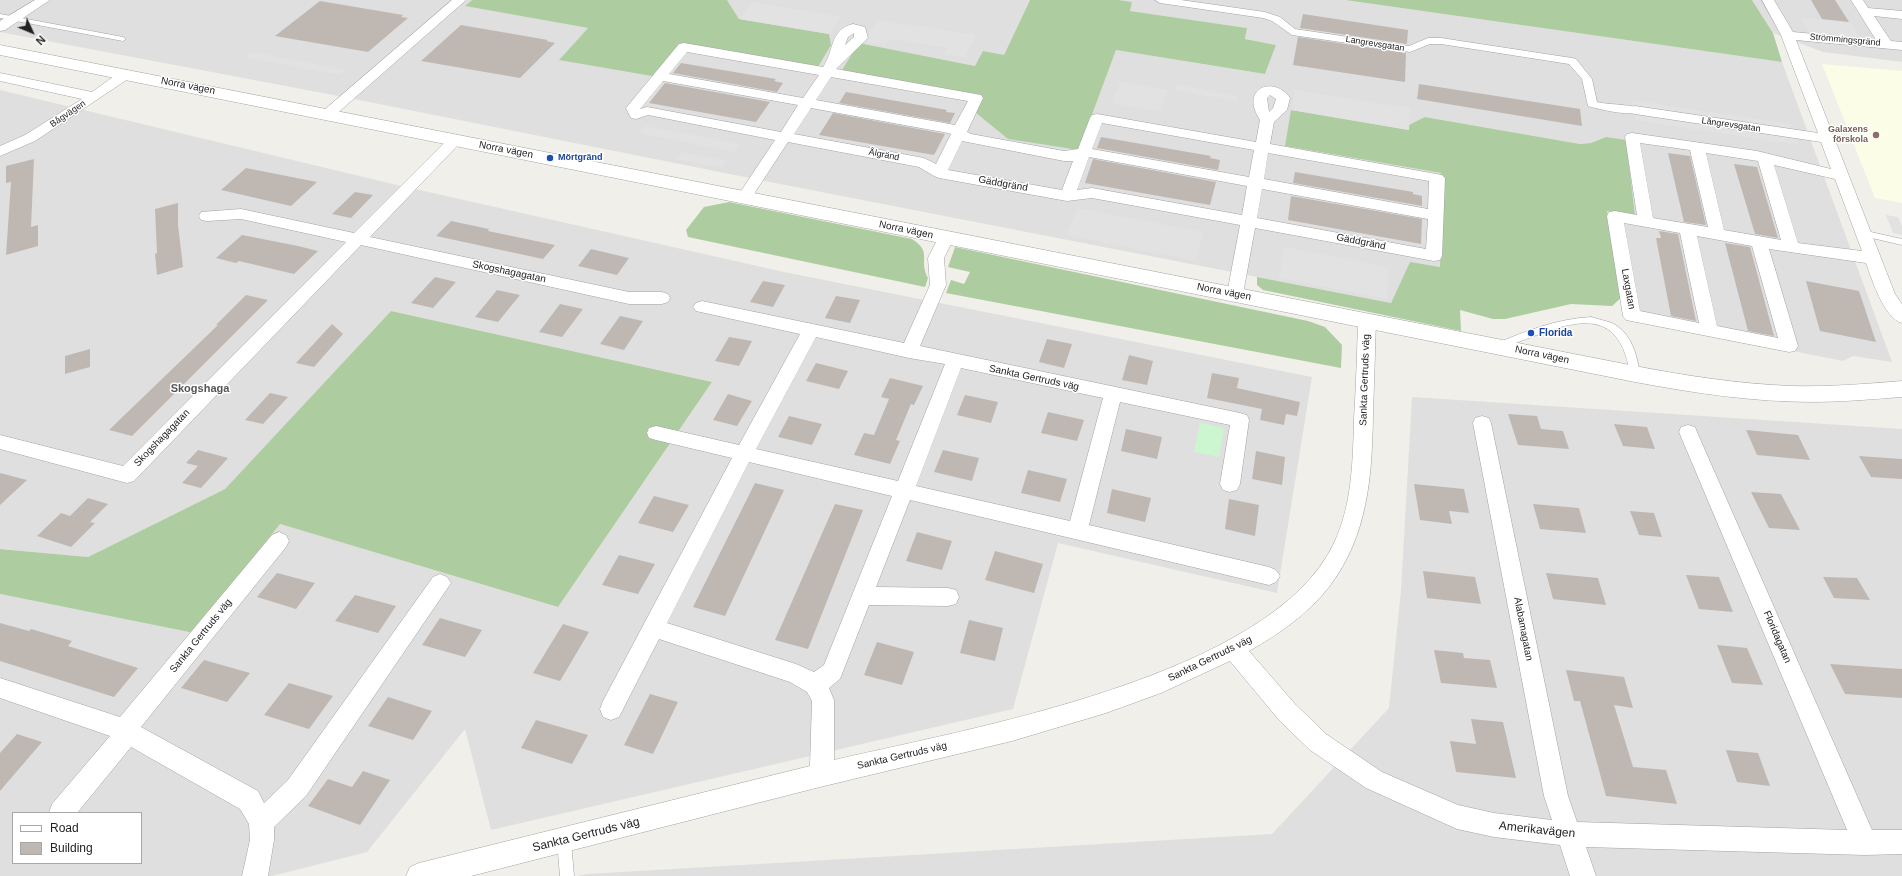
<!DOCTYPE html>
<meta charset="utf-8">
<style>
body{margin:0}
#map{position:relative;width:1902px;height:876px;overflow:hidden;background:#f1efe9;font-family:Arial,sans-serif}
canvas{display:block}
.legend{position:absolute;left:12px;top:812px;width:130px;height:52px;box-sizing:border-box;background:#fff;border:1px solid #a7a7a7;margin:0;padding:5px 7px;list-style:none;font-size:12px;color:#222}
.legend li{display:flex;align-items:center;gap:8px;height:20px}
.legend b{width:20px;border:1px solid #a7a7a7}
.north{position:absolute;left:12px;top:12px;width:40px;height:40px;-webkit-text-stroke:3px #fff;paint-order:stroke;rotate:134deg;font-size:11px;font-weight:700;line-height:16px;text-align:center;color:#222}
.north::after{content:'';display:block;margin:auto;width:14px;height:18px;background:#222;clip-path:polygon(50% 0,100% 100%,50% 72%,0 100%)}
</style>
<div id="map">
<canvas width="1902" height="876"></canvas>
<ul class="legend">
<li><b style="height:5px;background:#fff"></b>Road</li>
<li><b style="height:11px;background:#bfb8b2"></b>Building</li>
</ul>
<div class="north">N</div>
</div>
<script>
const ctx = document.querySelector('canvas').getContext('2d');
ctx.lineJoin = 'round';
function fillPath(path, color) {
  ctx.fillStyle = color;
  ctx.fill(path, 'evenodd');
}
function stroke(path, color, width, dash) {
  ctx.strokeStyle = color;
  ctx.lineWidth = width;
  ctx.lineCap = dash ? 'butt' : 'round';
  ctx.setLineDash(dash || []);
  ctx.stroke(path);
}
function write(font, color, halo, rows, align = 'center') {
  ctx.font = font + ' Arial,sans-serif';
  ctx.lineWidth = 3;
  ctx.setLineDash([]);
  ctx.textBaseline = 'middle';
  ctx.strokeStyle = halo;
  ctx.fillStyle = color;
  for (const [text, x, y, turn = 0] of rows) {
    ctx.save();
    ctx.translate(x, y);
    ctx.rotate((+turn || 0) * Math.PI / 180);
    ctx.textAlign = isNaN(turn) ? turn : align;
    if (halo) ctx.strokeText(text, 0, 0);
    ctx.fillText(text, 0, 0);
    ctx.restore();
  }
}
fillPath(new Path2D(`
 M0,0H472L466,6L588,28L560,59L681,45L739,19L727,0H1030L1004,55L975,66L859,43L983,98L1079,150L1116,50L1265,74L1276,45L1245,39L1247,28L1129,11L1132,2L1119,0H1345L1782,62L1892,362L1853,356L1843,361L1627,318L1607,211L1635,216L1606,137L1591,143L1580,144L1426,117L1409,130L1285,146L1441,173L1440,267L1410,263L1391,303L770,182L349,98L0,32Z
 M1752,0H1902V62L1823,52L1773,33Z
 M0,90L393,184L784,272L1312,377L1277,593L1058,543L1013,709L491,830L465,729L367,852L272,876H0V594L194,633L280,524L558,607L712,382L391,311L225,489L88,557L0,549ZM13,813H141V863H13Z
 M1412,397L1902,429V876H577L587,874L1272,834L1389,708L1401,590Z`), '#e0dfdf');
fillPath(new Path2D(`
 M1822,64L1902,71V203L1875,198Z`), '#fcfde7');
fillPath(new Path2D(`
 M472,0H727L739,19L829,34L831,45L818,67L681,45L652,76L559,60L588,28L465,6Z
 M1030,0H1119L1132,2L1130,11L1247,28L1245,39L1276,45L1265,74L1116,50L1079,150L1008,139L975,112L983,98L840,73L859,43L975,66L983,51L1004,55Z
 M1345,0H1752L1773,33L1782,62Z
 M1291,110L1409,130V125L1425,117L1580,144L1591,143L1606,137L1626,140L1635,216L1607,211L1623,296L1612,306L1571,304L1505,319H1493L1460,310L1461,331L1263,290L1257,285V277L1391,303L1410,262L1440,267L1441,173L1285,146Z
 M729,202L912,239C933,252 918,260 928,278L925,287L688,237L686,230L704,207Z
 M955,247L1308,321L1325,327L1342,345L1341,368L946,293L951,280L964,284L970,272L948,267Z
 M391,311L712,382L558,607L280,524L194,633L0,594V549L88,557L225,489Z`), '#adcda1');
fillPath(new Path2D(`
 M1200,423L1224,428L1219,457L1194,452Z`), '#cbf6d0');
fillPath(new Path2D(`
 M752,2L841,17L829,34L739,19Z
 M1801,18L1851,23L1860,37L1809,32Z
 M877,20L976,35L965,57L945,54L948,48L889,39L885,45L864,42Z
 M252,52L346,70L340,75L245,57Z
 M1120,82L1167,90L1161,111L1112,103Z
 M1177,85L1238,96L1236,101L1175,90Z
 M1295,90L1410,108L1409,130L1291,110Z
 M1631,100L1791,124L1799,145L1635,120Z
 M645,126L741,144L735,152L639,133Z
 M681,152L727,161L722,168L675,159Z
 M1077,208L1203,232L1196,261L1067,235Z
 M1886,215L1898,217L1902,226V235L1893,233Z
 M1284,247L1389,267L1387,299L1279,278Z`), '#e2e2e2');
fillPath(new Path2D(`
 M1811,0H1835L1849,22L1822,19Z
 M320,1L403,15L401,17L408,18L368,52L275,36Z
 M1303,14L1408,30L1407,44L1300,28Z
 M461,25L548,40L546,41L555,43L520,78L421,61Z
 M1298,37L1406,53L1405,82L1293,65Z
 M681,63L776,79L774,81L783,83L777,92L673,73Z
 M665,83L770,102L756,122L649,103Z
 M1419,84L1580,109L1582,126L1417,99Z
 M846,92L947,110L946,112L955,113L950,123L839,103Z
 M833,113L945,134L934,155L819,135Z
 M1101,137L1211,156L1210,158L1220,160L1218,170L1097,148Z
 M1668,153L1690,156L1706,225L1684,222Z
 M34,159L31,227L38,225V246L6,255L11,182L6,183V166Z
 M1093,159L1216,182L1210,205L1085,183Z
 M1734,164L1757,167L1778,238L1755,234Z
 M246,168L317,182L291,206L221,190Z
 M1295,172L1413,192V194L1422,196V206L1293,183Z
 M355,192L373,195L351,218L332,214Z
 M1291,196L1422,219L1421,244L1288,220Z
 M178,203V225L183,267L157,275L155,254L157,253L155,209Z
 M451,221L489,229L488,231L555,245L543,259L436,236Z
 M1659,231L1678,234L1696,321L1671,316L1656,238H1661Z
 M242,235L298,246L318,251L294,274L239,261L236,263L216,258Z
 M1725,243L1750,247L1774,336L1748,331Z
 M591,249L629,258L617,275L578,266Z
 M435,277L456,282L433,308L411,303Z
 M763,281L785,285L773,307L750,302Z
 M1806,281L1859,291L1876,342L1820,331Z
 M497,290L520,295L498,322L475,317Z
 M246,295L268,300L132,436L109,430L218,325H216Z
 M836,296L860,300L850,323L825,318Z
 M560,304L583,309L562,337L539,332Z
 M620,316L643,321L624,350L600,344Z
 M332,324L343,334L314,367L296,363Z
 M729,337L752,341L739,366L715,361Z
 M1047,339L1072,344L1064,368L1039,362Z
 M90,349V367L65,374V356Z
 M1129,355L1153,361L1147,385L1122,380Z
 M816,363L848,371L839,389L806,381Z
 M1212,373L1239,378L1237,388L1300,402L1297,416L1286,414L1284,425L1260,420L1262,409L1207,398Z
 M890,378L923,386L914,405L911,404L896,440L900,441L890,464L854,455L864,433L874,435L889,399L881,397Z
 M270,393L288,397L263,424L245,420Z
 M728,394L752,401L737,426L713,420Z
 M965,395L998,402L991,423L957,415Z
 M1048,412L1084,420L1077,441L1041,433Z
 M1508,414L1537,416L1541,429L1563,431L1569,449L1518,445Z
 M789,416L822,424L812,445L778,437Z
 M1614,424L1647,427L1655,449L1623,446Z
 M1126,429L1162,437L1157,459L1121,451Z
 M1746,430L1798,435L1810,460L1757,455Z
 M198,450L228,458L201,488L182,483L198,466L186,463Z
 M943,450L979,458L972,481L934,472Z
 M1256,451L1285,457L1282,485L1252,479Z
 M1859,456L1902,459V479L1871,477Z
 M1028,470L1067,479L1060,502L1021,493Z
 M0,473L27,480L0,505Z
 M755,483L784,490L725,616L693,607Z
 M1414,484L1464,489L1469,513L1449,511L1452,524L1420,520Z
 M1112,489L1151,498L1145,522L1107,513Z
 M1751,492L1781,494L1800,530L1769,528Z
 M654,496L689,505L673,532L638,523Z
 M88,498L108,504L90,522L95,523L71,547L37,536L61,513L70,516Z
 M1229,499L1259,505L1255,536L1225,529Z
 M835,504L863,510L808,649L775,640Z
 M1533,504L1579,508L1586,533L1540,529Z
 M1630,511L1654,513L1662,537L1639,535Z
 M917,532L952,541L942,570L906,561Z
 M995,551L1043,564L1034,593L985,580Z
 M619,555L655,564L638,594L602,585Z
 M1423,571L1475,577L1481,604L1427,598Z
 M277,573L315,583L296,609L257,597Z
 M1546,573L1598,578L1606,605L1553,599Z
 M1686,575L1719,577L1733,612L1699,609Z
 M1823,577L1857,578L1870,600L1834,598Z
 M355,595L396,606L378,633L335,621Z
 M440,618L482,630L465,657L422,645Z
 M969,620L1003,628L995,661L960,653Z
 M0,623L29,631L31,629L72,641L68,646L138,668L114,697L0,661Z
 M563,624L589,632L560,681L533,673Z
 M877,642L914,652L902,685L864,675Z
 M1717,645L1747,648L1763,685L1732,683Z
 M1434,650L1463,653L1464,658L1490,660L1497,688L1441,683Z
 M204,660L250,673L227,702L181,688Z
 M1830,664L1902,669V698L1845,694Z
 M1566,670L1624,677L1633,708L1614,705L1633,767L1666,770L1677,804L1606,796L1580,701H1574Z
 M289,683L333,696L309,729L264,715Z
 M650,694L678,702L653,754L624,745Z
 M388,697L432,711L413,740L368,726Z
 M1471,719L1503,722L1516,778L1456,772L1450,741L1476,744Z
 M536,720L588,735L572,764L521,748Z
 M17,734L42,742L0,791V753Z
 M1726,750L1758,753L1770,786L1737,782Z
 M363,771L390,780L360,825L308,806L328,779L352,787Z`), '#bfb8b2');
const service = new Path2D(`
 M0,14L123,37L126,39L123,41L0,18Z
 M1862,230L1902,239V245L1859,235L1858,233Z
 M1591,317C1597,319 1603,320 1609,322C1630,329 1637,354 1640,374L1638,376L1635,378L1630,374C1617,288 1549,334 1498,349L1493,346L1495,344C1526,331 1556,319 1591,317Z
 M564,834L569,836L571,841L574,876H560L557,841L559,836Z`);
const pedestrian = new Path2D(`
 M1155,0H1181L1265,12L1280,17L1295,29L1409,46L1428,38H1441L1572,58L1576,59L1592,79L1597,102C1607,105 1636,104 1641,110C1634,118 1598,109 1588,106L1582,79L1569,64L1441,44H1430L1410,52L1292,35L1272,21L1263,18L1160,3Z`);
const minor = new Path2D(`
 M35,0H50L5,30L0,31V21Z
 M452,0H466L333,117H323L321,114L323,111Z
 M1762,0H1774L1793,32L1876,40L1851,0H1863L1868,8L1902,11V19L1874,16L1891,41L1902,42V50L1796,40L1895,294L1902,304V323C1884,318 1872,280 1866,263L1769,249L1798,346L1795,351L1789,352L1626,320L1623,316L1607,216L1609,212L1615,211L1637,215L1625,137L1627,134L1632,133L1757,151L1831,169L1821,142L1635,114L1630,113L1628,110L1630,107L1635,106L1818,133L1781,35ZM1640,143L1690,150L1708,227L1653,218ZM1706,153L1758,161L1781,240L1724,230ZM1774,165L1835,179L1862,251L1798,243ZM1624,223L1680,233L1699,323L1640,311ZM1697,236L1752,246L1778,338L1717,326Z
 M853,24L865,27L868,38L836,69L981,95L983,98L967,132L971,134L1064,151L1078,149L1090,118L1092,115L1097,114L1256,142L1260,120C1239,88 1274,75 1290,98L1287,110L1274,122L1270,144L1442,175L1445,178L1442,256L1440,260L1434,261L1255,228L1243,294L1241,298L1235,300L1229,298L1227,294L1240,225L1092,198L1067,201L939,178L934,176L919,167L788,142L750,200L745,202L740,200L737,197L775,140L648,115L636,119L631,118L626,108L679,44L684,43L823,67C835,50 829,30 853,24ZM854,33V37L845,45L848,37ZM687,52L819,75L803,98L669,74ZM831,77L968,101L955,125L816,100ZM663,81L798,105L781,132L647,107L640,109ZM1270,95L1276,99L1273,108L1269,112L1267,98ZM811,108L948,133L951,134L936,164L924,158L794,134ZM1102,123L1254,150L1249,177L1092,149ZM962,141L1064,161H1073L1062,190L948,170ZM1268,153L1429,181L1428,209L1264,179ZM1089,157L1247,186L1242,215L1092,188L1077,190ZM1262,189L1428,219L1426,249L1257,218Z
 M126,70L131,71L133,74L131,77L35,141L0,156V146L25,135L82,99L0,81V73L92,92L121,71Z
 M455,136L460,137L462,140L460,143L370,237L629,292H662L668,294L670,298L668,302L662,304H629L361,245L134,481L127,483L0,449V435L123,466L346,242L241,219L207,221L201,220L199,216L201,212L241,209L354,233L450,137Z
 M946,233L952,234L954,238L944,258L946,285L920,346L1240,413L1247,415L1249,420L1240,484L1237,490L1230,492L1223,490L1220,484L1230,425L1120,402L1089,525L1269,567L1276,570L1280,576L1276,582L1269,585L910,500L876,587L948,588L956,590L959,597L956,604L948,606L869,605L840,679L829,688L834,700V760C967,729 1271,677 1334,543C1352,505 1353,461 1354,419C1356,387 1357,354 1358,321L1361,317L1367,315L1373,317L1376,321C1375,352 1374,383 1373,415C1372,476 1368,536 1329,587C1308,614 1279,634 1249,651L1295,704L1326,734L1382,772L1458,805L1494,813L1552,820L1544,796L1473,423L1475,418L1482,416L1489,418L1491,423L1568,796L1577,822L1847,830L1679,432L1681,427L1688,425L1695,427L1697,432L1872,830H1902V854L1865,855L1586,847L1596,876H1570L1560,845L1494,837L1457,829L1366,788L1310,750L1279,720L1230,661L1161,693L1106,713L1012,741L820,787L471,876H406L410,867L419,863L810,766L812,701L807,692L790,682L659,639L619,717L611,720L603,717L600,709L603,701L732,458L656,440L649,438L647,433L649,428L656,426L739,445L800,334L696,311L693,307L696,303L702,301L904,343L930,285L928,258L940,234ZM816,337L909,358L945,364L898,481L756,449ZM961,368L1103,398L1070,521L916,486ZM749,462L892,496L824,665L814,672L796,664L667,623Z
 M279,532L286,535L289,541L286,547L141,727L258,791L264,803L288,780L433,577L440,574L447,577L451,583L306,796L274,827V840L268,876H242L250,840L249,824L240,809L131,747L77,813H49L52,804L110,736L0,698V678L120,717L272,535Z`);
const tertiary = new Path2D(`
 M0,45L1635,366C1687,376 1739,384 1792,386C1829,387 1865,384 1902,381V397C1873,399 1843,402 1814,402C1753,402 1694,393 1635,382L0,55Z`);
stroke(service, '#a3a3a3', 1);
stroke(pedestrian, '#a3a3a3', 1);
stroke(minor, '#a3a3a3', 1);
stroke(tertiary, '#a3a3a3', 1);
fillPath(service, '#fff');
fillPath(pedestrian, '#fff');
fillPath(minor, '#fff');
fillPath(tertiary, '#fff');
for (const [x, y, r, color] of [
 [1876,135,4,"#8d6e63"],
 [550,158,4,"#1a4fb4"],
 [1531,333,4,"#1a4fb4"]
]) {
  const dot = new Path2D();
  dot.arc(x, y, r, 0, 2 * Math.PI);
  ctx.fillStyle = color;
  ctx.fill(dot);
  stroke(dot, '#fff', 1.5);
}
write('9px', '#222', '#fff', [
 ["Strömmingsgränd",1845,40,5],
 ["Langrevsgatan",1375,44,9],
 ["Bågvägen",68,114,-34],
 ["Långrevsgatan",1731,125,8],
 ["Ålgränd",884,155,11]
]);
write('bold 9px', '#785e54', '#fff', [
 ["Galaxens",1868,130],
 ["förskola",1868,140]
], 'right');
write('bold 9px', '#164399', '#fff', [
 ["Mörtgränd",558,158]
], 'left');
write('10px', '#222', '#fff', [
 ["Norra vägen",188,86,11],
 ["Norra vägen",506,150,11],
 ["Gäddgränd",1003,184,10],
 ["Norra vägen",906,230,12],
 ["Gäddgränd",1361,242,11],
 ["Skogshagagatan",509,272,12],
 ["Laxgatan",1628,289,80],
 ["Norra vägen",1224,292,11],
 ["Norra vägen",1542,355,12],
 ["Sankta Gertruds väg",1034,378,12],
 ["Sankta Gertruds väg",1365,380,-88],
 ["Skogshagagatan",162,438,-46],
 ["Alabamagatan",1523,629,79],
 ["Sankta Gertruds väg",201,636,-51],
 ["Floridagatan",1777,637,67],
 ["Sankta Gertruds väg",1210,659,-26],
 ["Sankta Gertruds väg",902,756,-13]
]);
write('bold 10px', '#164399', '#fff', [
 ["Florida",1539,333]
], 'left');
write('bold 11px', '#555', '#fff', [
 ["Skogshaga",200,389]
]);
write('12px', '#222', '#fff', [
 ["Amerikavägen",1537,830,6],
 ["Sankta Gertruds väg",586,835,-14]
]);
</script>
